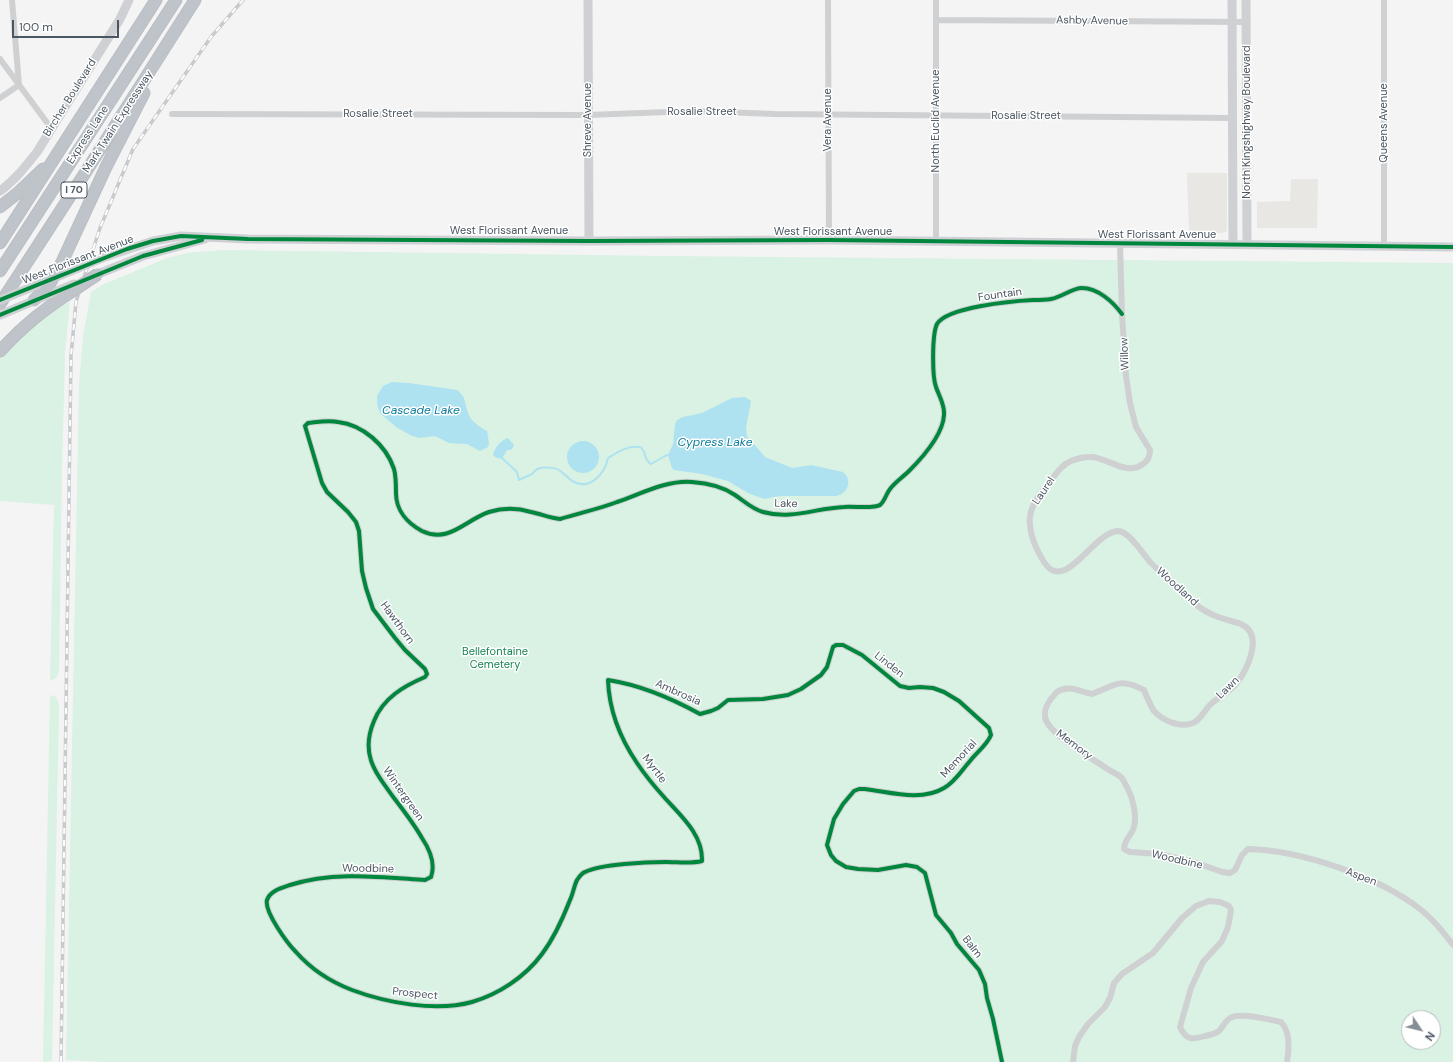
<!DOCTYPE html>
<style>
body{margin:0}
#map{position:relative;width:1453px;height:1062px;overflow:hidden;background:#f4f4f4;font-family:"DM Sans",sans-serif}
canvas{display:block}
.north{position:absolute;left:1401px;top:1010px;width:40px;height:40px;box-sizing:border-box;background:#fff;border:1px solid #b7bbc0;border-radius:50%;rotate:125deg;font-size:11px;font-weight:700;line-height:16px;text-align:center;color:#4a5661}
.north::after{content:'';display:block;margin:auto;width:14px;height:18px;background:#868d94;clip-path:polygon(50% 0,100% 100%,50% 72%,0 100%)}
.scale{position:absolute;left:12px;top:20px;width:107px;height:18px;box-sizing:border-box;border:2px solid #4a5661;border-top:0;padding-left:5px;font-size:12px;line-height:14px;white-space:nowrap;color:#4a5661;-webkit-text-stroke:3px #fff;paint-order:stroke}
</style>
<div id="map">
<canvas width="1453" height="1062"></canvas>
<div class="north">N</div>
<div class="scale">100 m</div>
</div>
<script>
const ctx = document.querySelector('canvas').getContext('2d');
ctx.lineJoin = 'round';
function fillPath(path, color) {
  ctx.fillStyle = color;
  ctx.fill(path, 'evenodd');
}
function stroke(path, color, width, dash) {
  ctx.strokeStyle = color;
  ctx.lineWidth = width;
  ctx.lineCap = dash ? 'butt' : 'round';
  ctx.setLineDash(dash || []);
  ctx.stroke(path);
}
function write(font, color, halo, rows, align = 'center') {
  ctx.font = font + ' "DM Sans",sans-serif';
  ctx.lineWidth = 3;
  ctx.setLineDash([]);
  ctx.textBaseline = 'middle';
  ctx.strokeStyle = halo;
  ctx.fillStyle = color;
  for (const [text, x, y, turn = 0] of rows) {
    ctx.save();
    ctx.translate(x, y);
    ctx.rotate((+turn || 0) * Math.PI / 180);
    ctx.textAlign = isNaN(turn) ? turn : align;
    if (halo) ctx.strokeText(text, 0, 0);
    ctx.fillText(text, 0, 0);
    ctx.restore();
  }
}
fillPath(new Path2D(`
 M1187,173H1227V229L1226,232L1222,233L1189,232Z
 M1291,179H1318L1317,228H1257V202L1290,201Z`), '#e8e7e3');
fillPath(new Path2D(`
 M223,250L664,256L1453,263V1062H106L66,1060L79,385L83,336L91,292L104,284L167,258L187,253ZM1409,1018H1433V1042H1409Z
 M70,302L65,354L62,470L59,672L56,678L50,681L54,505L0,501V356L6,349L52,310Z
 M50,695L56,697L59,704L52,1061L43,1062Z`), '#d9f2e3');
fillPath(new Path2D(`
 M392,382L409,383L457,390C465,396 465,402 467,410C470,421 478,426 487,431L489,443L488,447L480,451L467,444L449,443L435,436L420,438L412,436L396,427L381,414L378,408L377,401V396L383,386Z
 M745,397L751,401L746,428L747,436L765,457L792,468L811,465L843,472C853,480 848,494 836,496H780L764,499L748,493L728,481L702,474L674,470L672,468L668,455L673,444L675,424L677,420L683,417L702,413L732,398Z
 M508,438L514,445L512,449L506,451C504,459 498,461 493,455C495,447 501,440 508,438Z
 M567 457a16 16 0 1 1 32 0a16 16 0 1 1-32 0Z`), '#aee2f0');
stroke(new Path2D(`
 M502,458L517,472L519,480L532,474L537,469C543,467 554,467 559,470C564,473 568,479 574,482C591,490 605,473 608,458C618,452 628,445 640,447C647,451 643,460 651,464L665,456L668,455`), '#aee2f0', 2);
const highway = new Path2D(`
 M0,207L19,192L43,169
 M0,243L156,0
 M0,271L176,0
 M34,300L49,285L62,262L106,167L144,93
 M0,304L87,170L195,0
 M0,351C23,326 43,310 71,292`);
stroke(highway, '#b9bec3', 13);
stroke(new Path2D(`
 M828,0L829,240
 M936,0V242
 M1384,0V246
 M937,20L1247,22
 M0,59L51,128
 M0,98L19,85L12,0
 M172,114L588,115L695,111L775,114L1232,118
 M1120,244L1122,314L1126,376L1130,403L1136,427L1150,450C1150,456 1148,461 1143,464C1126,477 1106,456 1090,457C1085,457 1076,459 1071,461C1059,466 1054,478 1046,487C1037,497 1028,511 1030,525C1031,538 1037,551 1044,562C1065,595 1093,532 1118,531C1129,531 1143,554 1150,562C1158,570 1166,577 1174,584C1186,596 1197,608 1213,615C1222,619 1232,621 1241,624C1264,634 1248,670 1236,684C1229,692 1219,697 1211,704C1205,709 1201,720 1193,723C1180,728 1163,721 1154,711C1150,705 1147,697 1144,690C1119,677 1116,685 1092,694C1081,692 1068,684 1057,692C1049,700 1040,713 1048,724C1058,739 1093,759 1109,770C1113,772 1119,775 1122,778C1124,781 1126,786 1128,789C1133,799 1137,816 1134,827C1132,835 1124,840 1124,849L1130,852L1160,854L1197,863L1222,872L1230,873L1235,870L1242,855L1248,849C1300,850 1379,877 1420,909C1433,919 1443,932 1453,945
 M1002,1062L993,1019L987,998L985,984L979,970L957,944L951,933L936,915L925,873L917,867L906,865L878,870L858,869L846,867L836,861L831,855L827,845L834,819L843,804L854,791L859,789H865C890,792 921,802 944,788C955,782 962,770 970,761C977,752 987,745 991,735L989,728L959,701L944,692L933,688L920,687L909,688L900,686L862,655L843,645H836L833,647L827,667L821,675L801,689L788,695L763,699L728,700L718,708L711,711L700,714C671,698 640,685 608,680C609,709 620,738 637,763C645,775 654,786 664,797C680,815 703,834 702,861C691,864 678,862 666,862C647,862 601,864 585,872C582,873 579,877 577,880C574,886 573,894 570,900C563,918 554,938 542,954C525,977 499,994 472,1002C436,1012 387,1003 352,990C331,982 311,969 296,952C288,944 264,912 267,900C270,891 281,888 290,885C333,871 380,877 425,880L431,877C436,863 430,850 422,838C414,824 404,811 394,798C375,772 360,754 374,721C383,698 404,686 425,677L427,674L425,669L405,650L395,638L373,609L366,588L362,571L359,531L356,522L348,512L327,492L322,483L305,426L308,423C318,422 328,420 338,422C363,425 386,445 394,469C396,476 396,485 396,493C396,510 407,523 422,531C449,544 465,520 489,512C502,508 518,508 531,512C541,514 550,518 560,519C579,513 599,509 617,502C641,494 666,480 692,482C707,483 722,486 735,495C744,501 752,509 763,512C792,520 816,508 844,507C853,506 874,509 880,505C885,501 886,494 890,489C895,482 903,477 909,471C922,458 943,434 944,415C945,405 939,396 936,387C932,376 932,334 937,324C947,307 1013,301 1033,300C1039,300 1045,300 1051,299C1062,297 1072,288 1082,288C1098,288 1113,302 1122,314
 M1073,1062L1075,1046L1079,1037L1088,1024L1105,1007L1110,998L1114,983L1122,974L1153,953L1182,918L1196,906L1209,901L1220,902L1229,906L1231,910L1228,927L1222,941L1203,962L1191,988L1180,1027C1186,1040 1192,1040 1205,1036C1210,1035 1215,1034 1219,1031C1223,1027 1226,1019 1232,1017C1244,1013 1267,1019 1281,1022C1290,1031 1289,1050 1287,1062`), '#ced0d2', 6);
stroke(new Path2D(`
 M588,0L589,241
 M1232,0L1233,244
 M1246,0L1247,244
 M0,191C15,180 26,166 37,152L120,19L129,0
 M102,258L153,241L181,236L248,239L589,241L829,240L1453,247
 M98,274L143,256L205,239
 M37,285L78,268
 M0,315L74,284`), '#ced0d4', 9);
stroke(highway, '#bec4c9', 11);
const rail = new Path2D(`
 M61,1062L71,356L76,302L100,228L133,149L211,37L243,0`);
stroke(rail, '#c9cacc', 3.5);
stroke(rail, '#fff', 2, [6]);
const highwayBridge = new Path2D(`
 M71,292L98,274`);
stroke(highwayBridge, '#b9bec3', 13, []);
stroke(new Path2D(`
 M78,268L102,258
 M0,300L37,285`), '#ced0d4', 9);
stroke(highwayBridge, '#bec4c9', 11);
stroke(new Path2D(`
 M0,300L127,249L153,241L181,236L248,239L589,241L829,240L1453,247
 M0,315L143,256L202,240
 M1002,1062L993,1019L987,998L985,984L979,970L957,944L951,933L936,915L925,873L917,867L906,865L878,870L858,869L846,867L836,861L831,855L827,845L834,819L843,804L854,791L859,789H865C890,792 921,802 944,788C955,782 962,770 970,761C977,752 987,745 991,735L989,728L959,701L944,692L933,688L920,687L909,688L900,686L862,655L843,645H836L833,647L827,667L821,675L801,689L788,695L763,699L728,700L718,708L711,711L700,714C671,698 640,685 608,680C609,709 620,738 637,763C645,775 654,786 664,797C680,815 703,834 702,861C691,864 678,862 666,862C647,862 601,864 585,872C582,873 579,877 577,880C574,886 573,894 570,900C563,918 554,938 542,954C525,977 499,994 472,1002C436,1012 387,1003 352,990C331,982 311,969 296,952C288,944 264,912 267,900C270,891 281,888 290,885C333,871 380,877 425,880L431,877C436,863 430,850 422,838C414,824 404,811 394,798C375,772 360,754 374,721C383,698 404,686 425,677L427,674L425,669L405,650L395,638L373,609L366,588L362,571L359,531L356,522L348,512L327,492L322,483L305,426L308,423C318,422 328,420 338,422C363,425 386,445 394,469C396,476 396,485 396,493C396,510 407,523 422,531C449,544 465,520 489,512C502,508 518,508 531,512C541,514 550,518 560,519C579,513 599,509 617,502C641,494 666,480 692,482C707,483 722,486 735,495C744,501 752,509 763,512C792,520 816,508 844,507C853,506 874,509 880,505C885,501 886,494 890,489C895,482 903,477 909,471C922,458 943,434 944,415C945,405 939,396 936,387C932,376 932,334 937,324C947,307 1013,301 1033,300C1039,300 1045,300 1051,299C1062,297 1072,288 1082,288C1098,288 1113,302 1122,314`), '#00873e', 4);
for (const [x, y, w] of [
 [74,190,26]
]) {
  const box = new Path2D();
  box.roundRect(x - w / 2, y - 8, w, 16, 3);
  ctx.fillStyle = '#fff';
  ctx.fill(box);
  stroke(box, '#4a5661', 1);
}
write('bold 10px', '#4a5661', null, [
 ["I 70",74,190]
]);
write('11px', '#4a5661', '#fff', [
 ["Ashby Avenue",1092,21,1],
 ["Bircher Boulevard",70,98,-58],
 ["Rosalie Street",702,112],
 ["Rosalie Street",378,114],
 ["Rosalie Street",1026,116],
 ["Shreve Avenue",588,120,-90],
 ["Vera Avenue",828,120,-90],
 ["North Euclid Avenue",936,121,-90],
 ["Mark Twain Expressway",118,122,-57],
 ["North Kingshighway Boulevard",1247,122,-90],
 ["Queens Avenue",1384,123,-90],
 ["Express Lane",88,135,-57],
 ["West Florissant Avenue",509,231],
 ["West Florissant Avenue",833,232],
 ["West Florissant Avenue",1157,235],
 ["West Florissant Avenue",78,260,-21],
 ["Fountain",1000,295,-8],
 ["Willow",1125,354,-92],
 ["Laurel",1044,491,-56],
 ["Lake",786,504,2],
 ["Woodland",1177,587,42],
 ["Hawthorn",397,623,54],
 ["Linden",889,665,38],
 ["Lawn",1228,688,-44],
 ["Ambrosia",678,693,24],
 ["Memory",1074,745,37],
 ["Memorial",959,759,-47],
 ["Myrtle",654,769,53],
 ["Wintergreen",403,794,55],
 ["Woodbine",1177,860,13],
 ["Woodbine",368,869,1],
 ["Aspen",1361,877,21],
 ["Balm",972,947,52],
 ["Prospect",415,994,6]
]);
write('11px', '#17864f', '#fff', [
 ["Bellefontaine",495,652],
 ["Cemetery",495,665]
]);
write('italic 12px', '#0c7c9b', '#fff', [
 ["Cascade Lake",421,411],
 ["Cypress Lake",715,443]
]);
</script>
